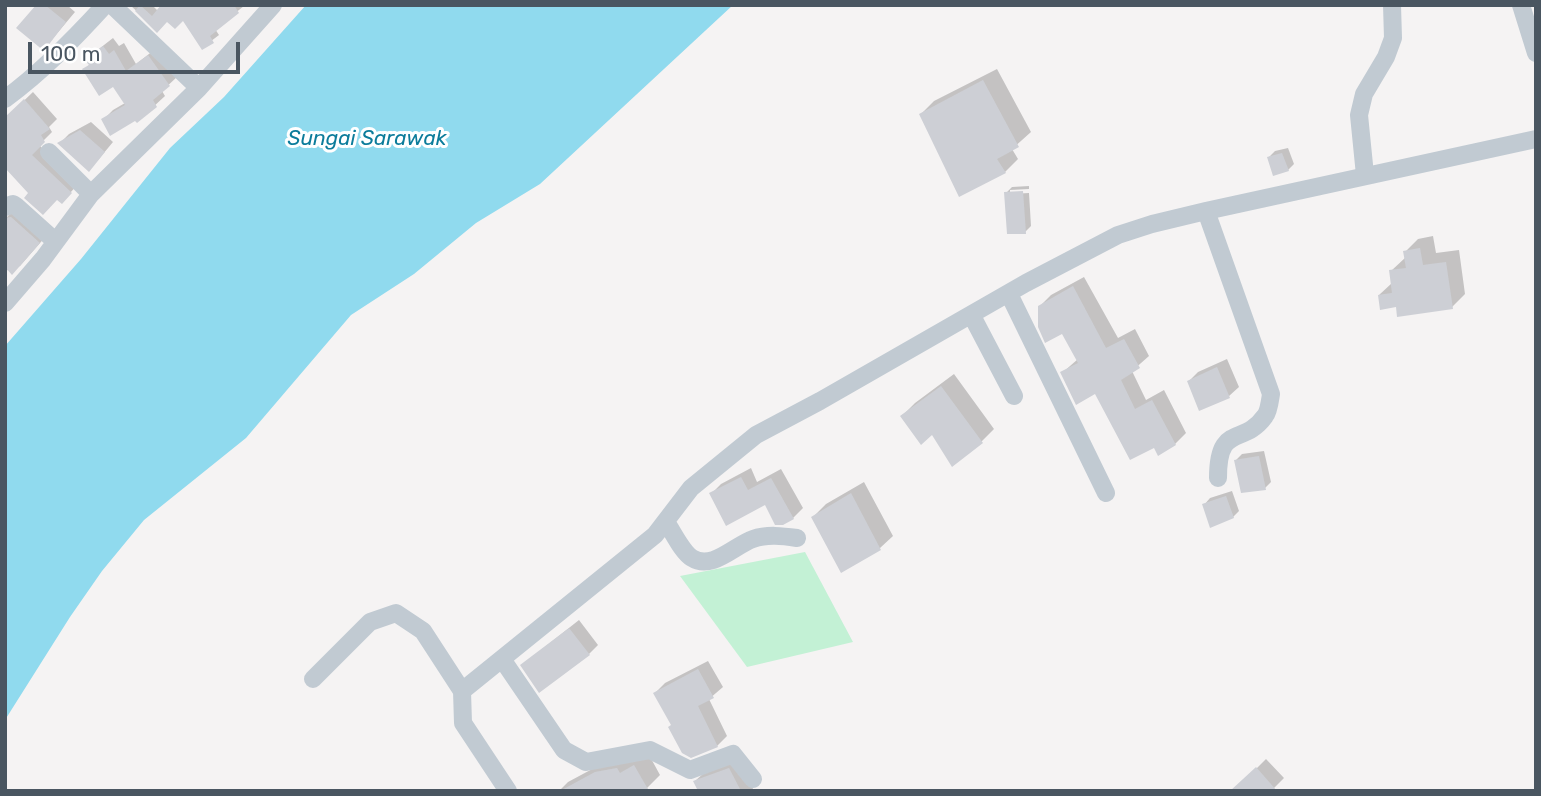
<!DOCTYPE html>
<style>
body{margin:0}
#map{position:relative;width:1541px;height:796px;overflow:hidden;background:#f5f3f3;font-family:Rubik,sans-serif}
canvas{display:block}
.frame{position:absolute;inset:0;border:7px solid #4a5661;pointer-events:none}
.scale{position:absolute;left:28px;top:42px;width:212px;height:32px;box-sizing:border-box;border:4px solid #4a5661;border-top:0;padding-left:9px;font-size:21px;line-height:24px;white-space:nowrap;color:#4a5661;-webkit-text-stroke:5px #fff;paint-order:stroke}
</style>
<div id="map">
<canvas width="1541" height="796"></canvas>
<div class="frame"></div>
<div class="scale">100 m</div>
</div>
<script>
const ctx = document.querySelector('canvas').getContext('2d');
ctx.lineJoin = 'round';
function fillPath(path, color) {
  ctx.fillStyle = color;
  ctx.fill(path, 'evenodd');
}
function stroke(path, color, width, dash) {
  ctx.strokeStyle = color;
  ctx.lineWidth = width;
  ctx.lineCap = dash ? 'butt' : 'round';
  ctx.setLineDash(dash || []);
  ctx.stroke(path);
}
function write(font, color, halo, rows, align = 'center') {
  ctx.font = font + ' Rubik,sans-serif';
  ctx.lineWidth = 6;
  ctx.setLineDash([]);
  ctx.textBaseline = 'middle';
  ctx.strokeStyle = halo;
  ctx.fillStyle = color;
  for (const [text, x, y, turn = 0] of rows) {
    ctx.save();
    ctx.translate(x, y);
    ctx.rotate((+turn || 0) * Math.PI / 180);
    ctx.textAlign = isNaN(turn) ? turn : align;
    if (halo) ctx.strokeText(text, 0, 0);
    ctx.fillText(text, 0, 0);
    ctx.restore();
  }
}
fillPath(new Path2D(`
 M805,552L853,642L747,667L680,576Z`), '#c3f1d5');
fillPath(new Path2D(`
 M306,5H733L540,184L476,223L414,274L351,315L246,438L144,520L102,571L70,617L5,720V346L81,259L170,148L224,97Z`), '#90daee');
fillPath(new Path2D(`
 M38,5H67L75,12L44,49Z
 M130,5H152L158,11L164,5L244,6L215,29L219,35L202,48L183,18L167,20L157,30Z
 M113,38L119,46L124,43L136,64L158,47L178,76L162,91L165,96L138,121L104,119L113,110L125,103L113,85L84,70L90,64L86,59Z
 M997,69L1031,132L1012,149L1018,159L1005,172L921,114L934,101Z
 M33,92L57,119L49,127L52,132L39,145L79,183L62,202L58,197L30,193L8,116Z
 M91,122L113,142L98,160L60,143L69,134Z
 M1288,148L1294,164L1288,170L1269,157L1275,151Z
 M1029,186V189L1010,190V194L1029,193L1031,226L1025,232L1006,193L1012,187Z
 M13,211L47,235L20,266L5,271V219Z
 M1433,236L1436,253L1459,250L1465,294L1452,307L1397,304L1379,295L1392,283L1391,271L1406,257L1405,252L1418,239Z
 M1084,277L1118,338L1135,329L1149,356L1132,371L1146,400L1164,390L1186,433L1175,444L1154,445L1096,392L1062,373L1078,359L1063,332L1040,306L1051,295Z
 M1227,359L1239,387L1229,396L1189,381L1198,372Z
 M954,374L994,429L981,442L902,416L915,403Z
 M1264,451L1271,482L1265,488L1236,460L1242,454Z
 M751,468L757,482L781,469L803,508L793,518L783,523L766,503L711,494L721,484Z
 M864,482L893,536L880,548L842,571L813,517L826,504Z
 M1232,491L1239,511L1233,517L1204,505L1210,498Z
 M579,620L598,645L589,654L522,665Z
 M708,661L723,687L709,699L727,736L717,746L672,725L655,693L665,683Z
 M648,753L660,775L647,788L649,791H559L568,782L609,760Z
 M739,759L754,791H700L695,781L705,772Z
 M1266,759L1284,778L1271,791H1234Z`), '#0003');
fillPath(new Path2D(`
 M36,5H45L66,22L44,51L16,28Z
 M140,5L152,16L161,5H234L239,13L210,36L214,43L202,50L183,21L175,29L167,22L157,33L135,11Z
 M103,46L109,54L114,50L126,71L148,55L170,86L153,100L157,107L137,123L135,121L110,136L101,119L125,105L113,87L99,96L82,69L89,65L84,59Z
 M983,80L1019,147L997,159L1006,173L959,197L919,114Z
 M24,99L50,129L41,135L45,142L32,155L72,193L62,204L57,200L43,215L24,198L28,193L5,168V117Z
 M80,130L105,152L89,172L57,143Z
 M1282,153L1289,171L1273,176L1267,157Z
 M1023,191L1026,234H1007L1004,192Z
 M11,217L40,243L12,275L5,267V218Z
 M1420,248L1423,265L1446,262L1453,309L1397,317L1396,307L1380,310L1378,295L1392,293L1389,270L1406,268L1403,251Z
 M1073,286L1106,348L1124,339L1140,368L1121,380L1135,409L1152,400L1176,445L1158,456L1154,448L1130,460L1095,394L1076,405L1060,372L1078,363L1062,334L1045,343L1038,327V306Z
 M1217,367L1230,398L1199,411L1187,381Z
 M941,386L983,443L952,467L932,435L921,445L900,416Z
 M1259,456L1266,490L1241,493L1234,460Z
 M741,477L748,490L771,478L794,519L783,525H775L765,505L726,526L709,493Z
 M851,493L881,550L841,573L811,517Z
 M1226,496L1234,518L1210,528L1202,504Z
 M569,628L590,655L539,693L520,665Z
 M698,669L714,698L698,706L718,747L691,758L682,753L668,727L671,725L653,693Z
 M634,765L649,791H560L595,772L617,768L620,773Z
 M1256,767L1277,791H1230Z
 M729,768L741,791H698L693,781Z`), '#cdcfd5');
stroke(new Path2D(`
 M112,5L199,88L273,5
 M1521,5L1536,53
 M5,99C42,72 74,39 105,5
 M49,152L91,194
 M1365,175L1359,115L1364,94L1386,57L1393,38L1392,5
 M5,207L13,204L16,206L55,241
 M1206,211L1271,394C1270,400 1269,411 1265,416C1243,447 1218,422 1218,478
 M1009,294L1106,493
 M5,303L43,259L91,194L199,88
 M972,316L1014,396
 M666,522C673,532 682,552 692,558C712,571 735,545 753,539C767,534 783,536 797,538
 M502,659L564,750L586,762L650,750L690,770L733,754L753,779
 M313,679L370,622L396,613L423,631L462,691
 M508,791L463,723L462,691L655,535L691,488L756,435L820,401L1026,283L1118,235L1152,224L1206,211L1536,139`), '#c1cad2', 18);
write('italic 21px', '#0c7c9b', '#fff', [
 ["Sungai Sarawak",367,139]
]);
</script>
